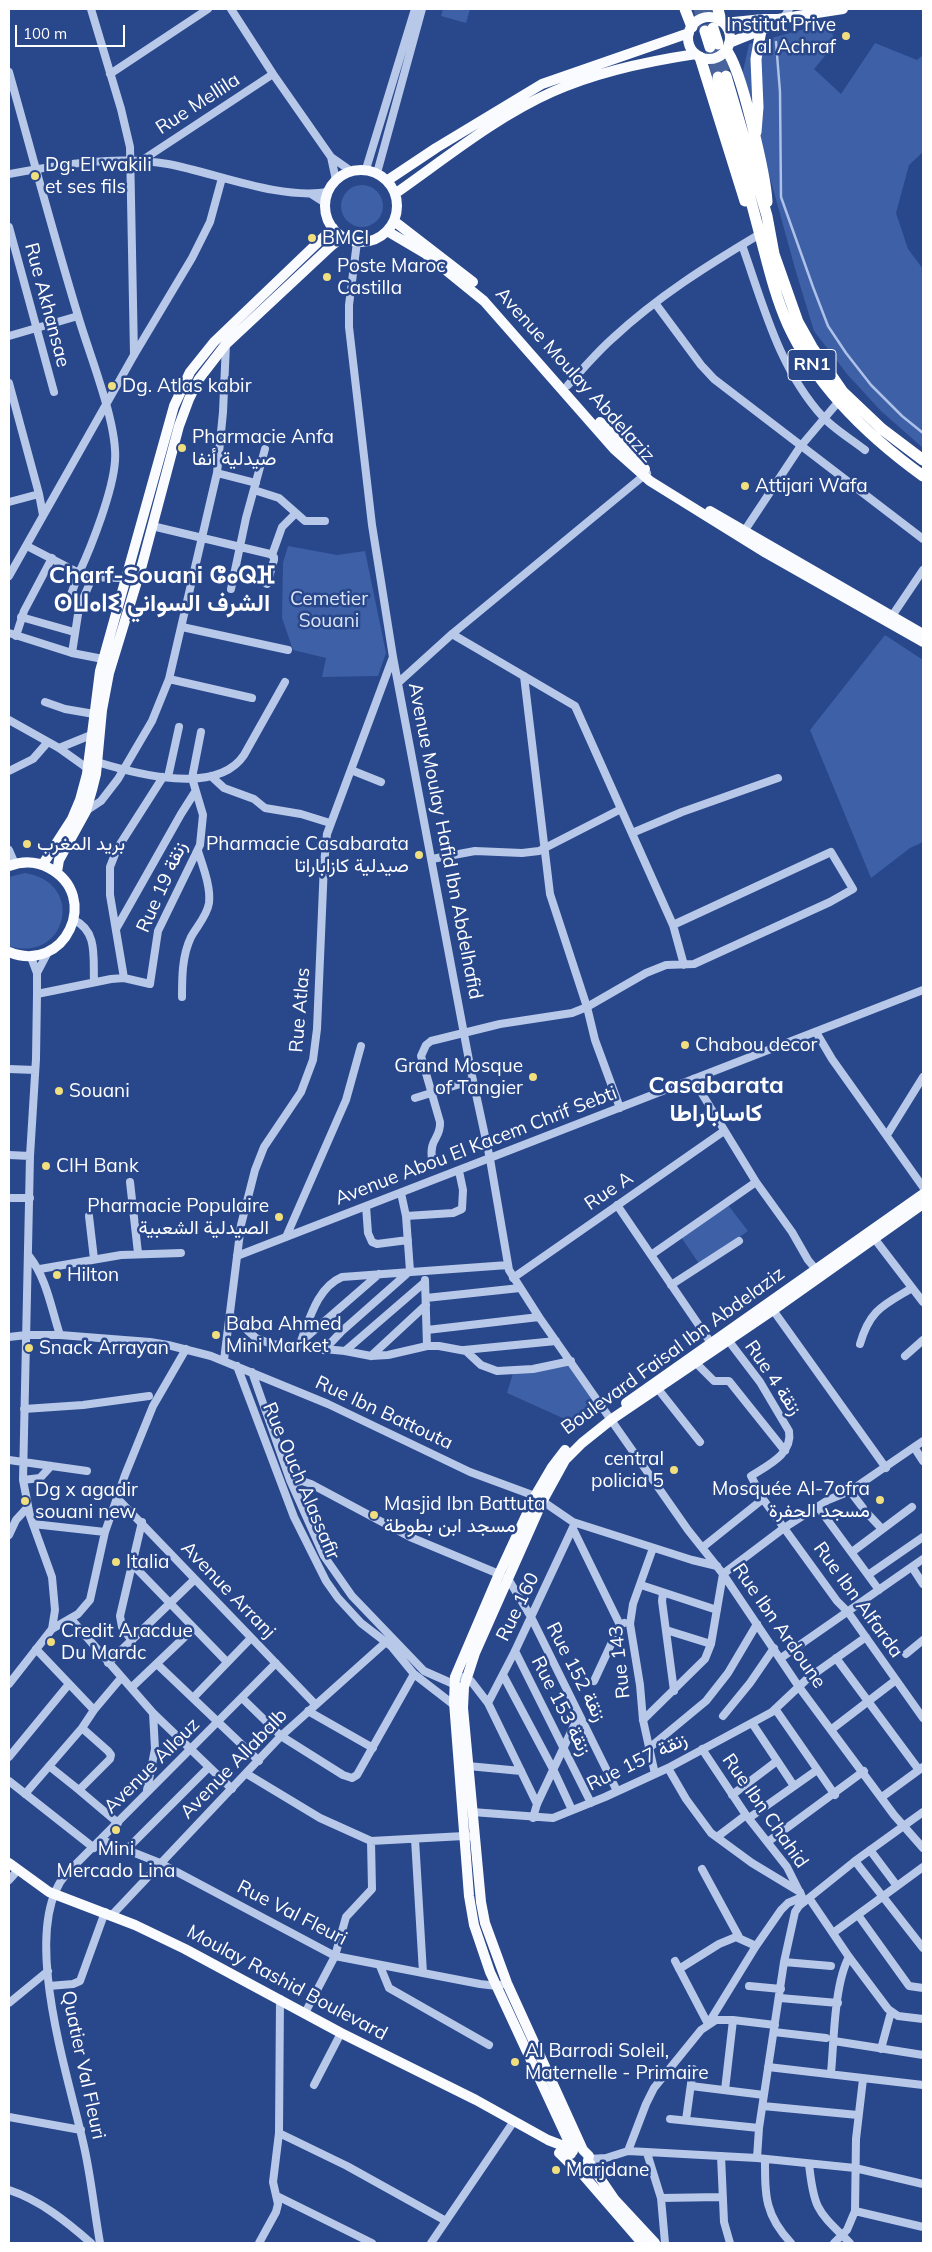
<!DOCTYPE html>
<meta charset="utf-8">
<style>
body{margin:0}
#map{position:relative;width:932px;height:2252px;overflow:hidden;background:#29478b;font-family:Mulish,sans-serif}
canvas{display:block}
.frame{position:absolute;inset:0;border:10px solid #fff;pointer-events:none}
.scale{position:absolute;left:15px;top:25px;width:110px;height:22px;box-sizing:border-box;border:2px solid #fff;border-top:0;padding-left:6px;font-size:15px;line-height:18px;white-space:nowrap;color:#fff;-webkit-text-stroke:4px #29478b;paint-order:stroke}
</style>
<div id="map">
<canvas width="932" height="2252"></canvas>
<div class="frame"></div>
<div class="scale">100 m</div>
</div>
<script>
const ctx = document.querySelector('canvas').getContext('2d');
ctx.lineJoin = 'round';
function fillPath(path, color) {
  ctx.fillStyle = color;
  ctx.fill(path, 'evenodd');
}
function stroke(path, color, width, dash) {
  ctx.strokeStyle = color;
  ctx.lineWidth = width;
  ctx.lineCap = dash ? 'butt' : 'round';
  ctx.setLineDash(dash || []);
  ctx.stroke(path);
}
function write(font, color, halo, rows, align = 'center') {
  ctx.font = font + ' Mulish,Vazirmatn,"Noto Sans Tifinagh",sans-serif';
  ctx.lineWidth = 5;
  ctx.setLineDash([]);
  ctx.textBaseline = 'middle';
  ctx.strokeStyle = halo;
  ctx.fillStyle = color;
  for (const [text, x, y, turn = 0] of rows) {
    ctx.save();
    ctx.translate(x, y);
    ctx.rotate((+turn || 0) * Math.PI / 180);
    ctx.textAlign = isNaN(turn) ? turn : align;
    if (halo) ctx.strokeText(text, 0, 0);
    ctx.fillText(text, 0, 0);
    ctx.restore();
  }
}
fillPath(new Path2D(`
 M443,9H470L466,23L441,16Z
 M831,22L834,45L814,69L841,94L875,43L917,60L923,55V152L909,165L896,213L908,249L923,269V448L881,411L847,374L814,331L796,272L742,76L749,44Z
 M341 206a21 21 0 1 1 42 0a21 21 0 1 1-42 0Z
 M288,546L337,555L365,551L386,653L378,676L322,677L326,658L293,650L282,618L283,563Z
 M885,635L923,660V842L910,848L871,878L810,730Z
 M25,873C87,883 66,964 9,946V877Z
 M728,1205L748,1231L700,1265L681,1237Z
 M571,1361L602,1411L574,1430L567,1420L507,1393L514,1370Z`), '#3e60a7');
stroke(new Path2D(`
 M776,42L780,92L781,197L813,287L828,326L846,353L871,385L902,416L923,433`), '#adc1e9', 2.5);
stroke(new Path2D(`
 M699,9L705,31
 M707,9L713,28
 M718,44L726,76
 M710,47L718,77`), '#49639c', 11, [11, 5.5]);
stroke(new Path2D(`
 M91,9L121,109L130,147L134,355
 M231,9L273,74L331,157L351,171
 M783,19L789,9
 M9,72C32,154 54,237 79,319C90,356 118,425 115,461C113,491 92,545 79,573L27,546
 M110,74L208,9
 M331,157L336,180
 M141,161L273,74
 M366,169L415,9
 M377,173L422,9
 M9,174C60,165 115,155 168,164C216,173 279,200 328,192
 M311,194L325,203
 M9,227L54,392
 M357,242L349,305V327L372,525L393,657L471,1071L490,1159L509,1270L539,1317L688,1530L723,1574L799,1687L894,1815L923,1848
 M742,245C763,304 779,369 823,417C834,429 851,439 865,450
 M655,303L701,365L714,379L923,539
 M9,336L78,316
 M9,383L39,494L43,515
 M568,385C583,369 597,352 613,338C657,297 708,265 760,234
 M217,473L256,483
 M254,490L279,498L305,521H325
 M9,502L39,494
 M152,526L270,554L274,557V560L267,584
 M743,533L800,447L839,401
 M272,555L282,527L295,514
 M9,576L134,355L192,258L210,222L222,178
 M231,589L246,518L265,449
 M66,608L79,573L86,577L119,578
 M892,616L923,570
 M21,617L74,632
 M182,627L288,650
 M9,633L72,653L103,659
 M452,634L575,706L673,925L684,965
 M16,636L24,611L52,558
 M72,653L79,608L92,578
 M524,676L550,894L587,1007L595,1040L620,1108
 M169,679L252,698
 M399,682L452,634L647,473
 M45,702L65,709L94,714
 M9,720L59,748L87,768
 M59,748L91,735
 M97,762C136,774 217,796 244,755L285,682
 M351,770L381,782
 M9,771L33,759L47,743
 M211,776L224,788L254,799L265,808L301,814L330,823
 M168,777L179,727
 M86,811L101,801L118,779L152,721L169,679L217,473L223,412L226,344
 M632,833L682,812L778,778
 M9,850L15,864
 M432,859L475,851L522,853L539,851L621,809
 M74,920C98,931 93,958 94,981
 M116,929L181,814L195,792
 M37,973L48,952
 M124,978L110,895V867L117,849L163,777
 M37,994L111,979L124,978L150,984L158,931L200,845L203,815L192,778L201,732
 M182,997C182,977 182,956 191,937C197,926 207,916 209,903C211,887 203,867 198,851
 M816,1032L832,1059L923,1187
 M9,1069L35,1070
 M693,1079L756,1182L792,1232L808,1260L819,1273
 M415,1098L473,1080
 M887,1135L923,1077
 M9,1155L30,1156
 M432,1159C429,1138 441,1139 440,1122L421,1056L426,1045L431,1041L500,1024L572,1013L587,1007L646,973L666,965L694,964L830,902L853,889L831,852L673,925
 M130,1182L138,1253
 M401,1193L406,1216
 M9,1198H30
 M617,1205L713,1346
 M366,1206L368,1233L372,1242L377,1244L408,1240
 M89,1216L94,1259
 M286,1237L346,1100L361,1046
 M874,1238L923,1302
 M651,1255L756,1182
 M29,1256C47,1279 51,1308 60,1335
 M237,1256L923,990
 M40,1269L121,1255L181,1253
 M513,1278L724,1131
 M425,1280L427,1346
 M671,1285L739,1241
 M426,1298L520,1288
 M773,1310L886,1468
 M230,1315L256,1338L271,1344L345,1351L371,1356L388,1355L427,1346H439L466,1351L481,1365L497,1371L533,1369L571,1361
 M427,1330L539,1317
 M9,1337L26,1335H60L150,1342L168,1345L211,1356L328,1404L470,1472L535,1496L573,1522L692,1560L717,1566
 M303,1340L379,1274
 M728,1340L760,1382L789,1431C793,1454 768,1465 751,1476L763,1499L837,1601L848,1612L923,1718
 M860,1344C870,1309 884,1305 912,1288
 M299,1346C309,1322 316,1288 342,1277L508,1265
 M324,1350L342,1331L410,1271L406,1216L453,1213L462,1209L463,1190L459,1171
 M464,1350L556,1341
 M345,1351L425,1282
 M371,1356L426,1305
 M905,1356L923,1340
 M224,1360L241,1225L255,1170L264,1147L301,1092L313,1060L317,1029L324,864L327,834L393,657
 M696,1363L714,1381H729L785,1451
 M237,1366L294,1517L326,1581L338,1598L361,1623L391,1646L414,1674L454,1705
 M252,1372L290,1480L324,1556L352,1596L424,1671L458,1686
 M658,1389L700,1442
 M24,1409L83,1405L149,1396
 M914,1447L923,1461
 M9,1460L87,1471
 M23,1480L40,1478L51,1466
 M292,1483L302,1481L311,1484L410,1537L499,1574
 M850,1491L863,1508
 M117,1498L315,1704
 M818,1507L879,1590
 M867,1513L882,1529
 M33,1524L105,1532
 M573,1529L620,1625
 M9,1535L16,1520L27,1508
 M703,1547L763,1499
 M653,1548L633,1604L630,1624L640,1685L643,1720L655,1774
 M852,1552L912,1507
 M132,1564L227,1662
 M912,1567L923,1584
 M868,1575L923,1537
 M507,1577L531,1617L617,1791
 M641,1585L717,1610
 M663,1593L662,1601L674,1691
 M71,1619L153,1713L155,1749L147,1790
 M52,1629L78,1614L90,1600L105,1532L125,1475L153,1406L186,1349
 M666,1630L711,1644
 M132,1641L122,1627L120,1616L142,1522
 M36,1649L94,1710
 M515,1651L591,1803
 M906,1654L923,1640
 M781,1658L923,1559
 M836,1658L919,1770
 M108,1663L194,1580
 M157,1664L259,1761
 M456,1675L471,1681L488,1703L537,1804
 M503,1675L553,1769L572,1810
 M594,1681L620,1625L624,1623
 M9,1684L52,1629L55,1610L52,1577L30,1516L23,1480L30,1156L36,1059L37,994V973L31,957
 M131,1688L194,1628
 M193,1698L251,1638
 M242,1698L281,1736L343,1775L352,1778L357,1775L414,1674
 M488,1703L515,1651L575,1523
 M776,1710L835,1795
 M308,1711L373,1748
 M153,1713L232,1789
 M723,1716L750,1683L774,1648
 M643,1720L705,1659L711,1644L723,1574L784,1528L828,1500L850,1491L923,1441
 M752,1723L794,1786
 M832,1729L896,1680
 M648,1749L706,1701L728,1673L757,1624
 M702,1749L746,1815L787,1867L799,1891
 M9,1757L69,1684
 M49,1766L79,1790L110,1759L111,1755L108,1751L82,1728
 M468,1766L521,1771
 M668,1768L686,1799L711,1833L752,1863L800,1892L804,1902
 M247,1774L320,1818L371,1841L464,1836L475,1837
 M9,1781L94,1848
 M79,1790L118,1823
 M25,1794L82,1728L94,1710L121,1678
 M732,1795L777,1761
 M882,1797L923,1767
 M472,1812L553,1818L605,1797L668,1768L772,1712L807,1679L866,1637
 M533,1818L537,1804L579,1715
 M749,1818L817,1770
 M717,1837L746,1815
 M415,1839L423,1973
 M102,1840L160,1863L335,1956L480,1984L497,1986L507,1983
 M769,1841L864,1771
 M127,1849L209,1767
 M870,1850L897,1886
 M855,1861L923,1948
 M702,1869L739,1937
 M9,1880L18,1870
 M809,1898L849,1957L888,2009L898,2016L923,2019
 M112,1915L281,1736L386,1642
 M858,1915L909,1986L923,1988
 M833,1933L923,1867
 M675,1961L708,2024
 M784,1962L831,1966
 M380,1966L389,1988L489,2045
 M679,1969L719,1944L736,1937L756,1946
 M49,1986L73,1984L80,1981L105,1912
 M749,1986L781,1989
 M780,1998L838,2003
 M9,2003L48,1971
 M305,2013L335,1956L346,1917L372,1889L371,1841
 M708,2024L756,1946L781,1910L788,1903L802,1897
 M774,2032L826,2038
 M834,2041L923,2055
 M881,2049L891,2012
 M768,2067L923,2085
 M831,2073C834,2042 834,1984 849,1957
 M314,2085L341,2033
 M691,2086L764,2095
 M725,2090L733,2020
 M763,2106L858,2115
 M9,2117L81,2130
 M670,2119L759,2128
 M686,2120L693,2069
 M279,2133L347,2166L446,2221
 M628,2151L646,2104L654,2088L701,2030L716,2020H733L775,2025
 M647,2153L661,2198L665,2243
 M721,2156L724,2222L730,2243
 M757,2158L759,2128L784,1962L795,1912L799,1906L855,1861L923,1812
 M589,2159L606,2158L628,2151L757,2158L855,2168L923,2184
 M765,2159C765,2197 765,2215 791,2243
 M809,2164C814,2211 818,2211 850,2243
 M9,2190C40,2200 67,2222 91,2243
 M277,2196L372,2243
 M661,2198L722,2197
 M855,2211L923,2227
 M100,2243C94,2210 91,2175 83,2142C69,2078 18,1927 67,1873L276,1663
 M259,2243L276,2212L278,2204L273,2182L279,2133L280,1999
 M431,2243L514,2121
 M834,2243L847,2230L855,2211L856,2139L863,2079`), '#b8c8e9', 8);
stroke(new Path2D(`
 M688 38a21 21 0 1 1 42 0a21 21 0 1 1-42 0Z
 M724,23L763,19H778L843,9
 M729,43L766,28L778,19
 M325 206a36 36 0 1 1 72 0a36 36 0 1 1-72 0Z
 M388,180L436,148L542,84L689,33
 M396,193C446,158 496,117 552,92C596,72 649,61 696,54
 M394,221L473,282
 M387,231L426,254L484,301L614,449L650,481L766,553L923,642
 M600,422L645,469
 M710,511L923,634
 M43,864L72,819L80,800L87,774L100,671L174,406L190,372L214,342L333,228
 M9,866C22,861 36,861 49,868C102,896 65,975 9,952
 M57,872L59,860L86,811L92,790L96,774L102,710L109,673L142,565L179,426L189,399L199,379L226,344L331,246L343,237
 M626,1403L923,1194
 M565,1450L552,1467L535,1496L499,1574L455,1677L454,1702L469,1896L474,1925L490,1972L573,2151
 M9,1863L49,1892L135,1925L185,1949L341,2033L476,2100L548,2140L561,2145L571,2154
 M559,2153C565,2158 571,2167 578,2169L642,2243
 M589,2162L615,2200L655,2243
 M578,2169L587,2165L589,2156L583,2150L507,1983L485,1923L481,1902L463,1708L464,1687L475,1653L543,1500L565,1460L582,1443L612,1419L773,1310L923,1204`), '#fafbfe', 10);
stroke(new Path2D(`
 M685,9L692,27
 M718,9L721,21
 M713,28L718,44
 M705,31L710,47
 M726,50C741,66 766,178 767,202
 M700,57L745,201
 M726,76L767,216L774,254L798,322L812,347L843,392L882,429L923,460
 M718,77C732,130 746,182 760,235C768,265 775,296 788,325C816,386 869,437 923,476
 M756,132L758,107L756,59L761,30`), '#fff', 11);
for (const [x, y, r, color] of [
 [846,36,5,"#f0de7f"],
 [35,176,5,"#f0de7f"],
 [312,238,5,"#f0de7f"],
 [327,277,5,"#f0de7f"],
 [112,386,5,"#f0de7f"],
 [182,448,5,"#f0de7f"],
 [745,486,5,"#f0de7f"],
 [27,844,5,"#f0de7f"],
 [419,855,5,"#f0de7f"],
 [685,1045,5,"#f0de7f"],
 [533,1077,5,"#f0de7f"],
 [59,1091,5,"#f0de7f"],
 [46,1166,5,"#f0de7f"],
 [279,1217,5,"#f0de7f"],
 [57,1275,5,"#f0de7f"],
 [216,1335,5,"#f0de7f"],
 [29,1348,5,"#f0de7f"],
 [674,1470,5,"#f0de7f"],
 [880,1500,5,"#f0de7f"],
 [25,1501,5,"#f0de7f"],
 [374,1515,5,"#f0de7f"],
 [116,1562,5,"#f0de7f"],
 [51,1642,5,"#f0de7f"],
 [116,1830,5,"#f0de7f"],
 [515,2062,5,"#f0de7f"],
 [556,2170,5,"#f0de7f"]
]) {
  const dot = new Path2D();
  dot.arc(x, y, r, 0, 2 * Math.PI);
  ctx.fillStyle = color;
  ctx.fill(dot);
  stroke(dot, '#29478b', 2);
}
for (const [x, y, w] of [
 [812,365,48]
]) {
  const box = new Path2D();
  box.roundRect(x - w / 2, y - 15.5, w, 31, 4);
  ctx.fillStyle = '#29478b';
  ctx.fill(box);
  stroke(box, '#fff', 1);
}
write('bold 18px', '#fff', null, [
 ["RN1",812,365]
]);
write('19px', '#fff', '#29478b', [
 ["Institut Prive",836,25,"right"],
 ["al Achraf",836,47,"right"],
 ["Dg. El wakili",45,165],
 ["et ses fils",45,187],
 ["BMCI",322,238],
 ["Poste Maroc",337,266],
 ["Castilla",337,288],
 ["Dg. Atlas kabir",122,386],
 ["Pharmacie Anfa",192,437],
 ["صيدلية أنفا",192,459],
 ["Attijari Wafa",755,486],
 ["بريد المغرب",37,844],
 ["Pharmacie Casabarata",409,844,"right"],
 ["صيدلية كازاباراتا",409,866,"right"],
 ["Chabou decor",695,1045],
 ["Grand Mosque",523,1066,"right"],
 ["of Tangier",523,1088,"right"],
 ["Souani",69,1091],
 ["CIH Bank",56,1166],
 ["Pharmacie Populaire",269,1206,"right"],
 ["الصيدلية الشعبية",269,1228,"right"],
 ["Hilton",67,1275],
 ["Baba Ahmed",226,1324],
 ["Mini Market",226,1346],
 ["Snack Arrayan",39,1348],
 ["central",664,1459,"right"],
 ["policia 5",664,1481,"right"],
 ["Mosquée Al-7ofra",870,1489,"right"],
 ["مسجد الحفرة",870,1511,"right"],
 ["Dg x agadir",35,1490],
 ["souani new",35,1512],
 ["Masjid Ibn Battuta",384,1504],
 ["مسجد ابن بطوطة",384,1526],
 ["Italia",126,1562],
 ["Credit Aracdue",61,1631],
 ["Du Mardc",61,1653],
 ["Mini",116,1849,"center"],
 ["Mercado Lina",116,1871,"center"],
 ["Al Barrodi Soleil,",525,2051],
 ["Maternelle - Primaire",525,2073],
 ["Marjdane",566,2170]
], 'left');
write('19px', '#fff', '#29478b', [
 ["Rue Mellila",198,104,-33],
 ["Rue Akhansae",47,305,75],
 ["Avenue Moulay Abdelaziz",575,375,48],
 ["Avenue Moulay Hafid Ibn Abdelhafid",445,841,79],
 ["Rue 19 زنقة",162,887,-66],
 ["Rue Atlas",300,1010,-85],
 ["Avenue Abou El Kacem Chrif Sebti",476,1146,-21],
 ["Rue A",609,1191,-34],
 ["Boulevard Faisal Ibn Abdelaziz",673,1351,-36],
 ["Rue 4 زنقة",773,1378,56],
 ["Rue Ibn Battouta",384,1413,25],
 ["Rue Ouch Alassafir",301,1481,67],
 ["Avenue Arranj",228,1590,46],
 ["Rue Ibn Alfarda",858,1600,54],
 ["Rue 160",518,1607,-64],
 ["Rue Ibn Ardoune",779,1626,55],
 ["Rue 143",620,1662,-96],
 ["Rue 152 زنقة",576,1672,63],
 ["Rue 153 زنقة",561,1706,63],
 ["Rue 157 زنقة",637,1762,-26],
 ["Avenue Allabalb",234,1764,-46],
 ["Avenue Allouz",152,1766,-45],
 ["Rue Ibn Chahid",765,1811,55],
 ["Rue Val Fleuri",292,1913,27],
 ["Moulay Rashid Boulevard",287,1983,28],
 ["Quatier Val Fleuri",83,2065,78]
]);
write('19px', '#dce5f7', '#29478b', [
 ["Cemetier",329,599],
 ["Souani",329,621]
]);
write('bold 24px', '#fff', '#29478b', [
 ["Charf-Souani ⵛⴰⵕⴼ",162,576],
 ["ⵙⵡⴰⵏⵉ الشرف السواني",162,604],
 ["Casabarata",716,1086],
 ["كاساباراطا",716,1114]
]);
</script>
